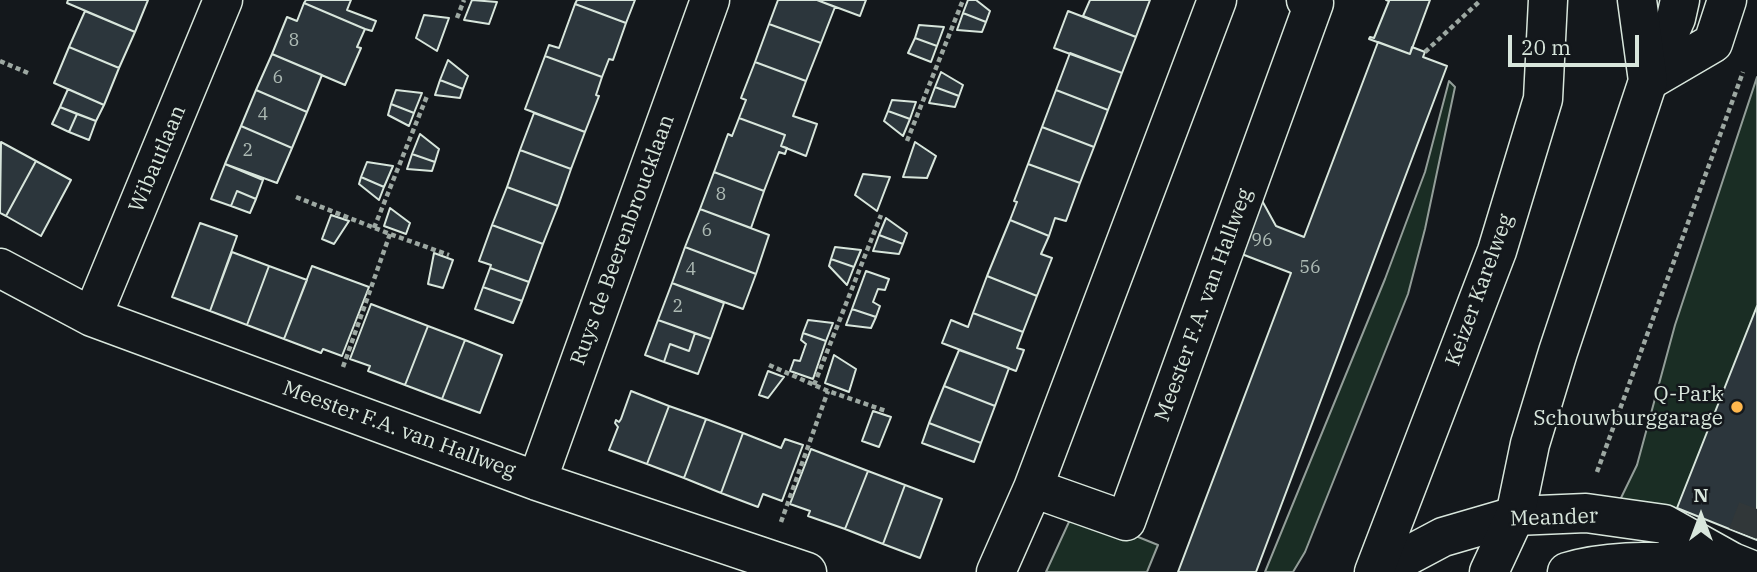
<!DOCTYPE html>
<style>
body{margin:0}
#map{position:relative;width:1757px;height:572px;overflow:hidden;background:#14181c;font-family:"IBM Plex Serif",serif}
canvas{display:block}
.north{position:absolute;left:1666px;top:481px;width:70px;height:70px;-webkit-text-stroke:5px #14181c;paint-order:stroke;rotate:0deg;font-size:19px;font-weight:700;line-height:28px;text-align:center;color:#d8e6dc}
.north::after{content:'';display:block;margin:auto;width:24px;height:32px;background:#d8e6dc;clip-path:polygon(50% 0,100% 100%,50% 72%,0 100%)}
.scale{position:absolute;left:1508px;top:35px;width:131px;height:32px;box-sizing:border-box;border:4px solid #d8e6dc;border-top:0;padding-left:9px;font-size:21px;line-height:24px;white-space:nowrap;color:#d8e6dc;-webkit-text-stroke:5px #14181c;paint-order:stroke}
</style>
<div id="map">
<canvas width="1757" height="572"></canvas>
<div class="north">N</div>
<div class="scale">20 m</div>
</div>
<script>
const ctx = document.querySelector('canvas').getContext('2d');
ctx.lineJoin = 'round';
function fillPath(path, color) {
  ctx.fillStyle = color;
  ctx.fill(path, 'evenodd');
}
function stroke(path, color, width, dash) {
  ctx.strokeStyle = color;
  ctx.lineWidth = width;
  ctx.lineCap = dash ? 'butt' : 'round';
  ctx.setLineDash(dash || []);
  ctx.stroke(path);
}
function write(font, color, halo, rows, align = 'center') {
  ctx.font = font + ' "IBM Plex Serif",serif';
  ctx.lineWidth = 5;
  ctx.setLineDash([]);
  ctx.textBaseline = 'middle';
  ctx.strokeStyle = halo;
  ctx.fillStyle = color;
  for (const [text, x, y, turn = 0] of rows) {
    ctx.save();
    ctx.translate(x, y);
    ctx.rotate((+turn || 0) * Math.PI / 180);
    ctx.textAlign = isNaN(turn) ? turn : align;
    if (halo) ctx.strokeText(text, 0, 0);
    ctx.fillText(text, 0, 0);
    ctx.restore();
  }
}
const green = new Path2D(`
 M1757,77V331L1687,512L1618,504L1637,465L1675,325Z
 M1449,81L1455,87L1425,229L1408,294L1305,552L1293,572H1265L1385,279L1425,172Z
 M1074,511L1158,545L1147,572H1046Z`);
fillPath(green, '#1a2d24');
stroke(green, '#939e99', 2);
const building = new Path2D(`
 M68,0H148L135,32L67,3Z
 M306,0H351L347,10L376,21L372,31L365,29L304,3Z
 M472,0L497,2L489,24L464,20Z
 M577,0H635L626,23L575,4Z
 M778,0H817L835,7L821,43L769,24Z
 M817,0H866L860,16Z
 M968,0H976L990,11L986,22L963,13Z
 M1090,0H1150L1136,37L1083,16Z
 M1386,0H1430L1410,54L1369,39L1370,37L1374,38L1389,1Z
 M304,3L365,29L357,47L361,48L345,85L272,54L287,17L297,21Z
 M575,4L626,23L613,60L609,59L602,77L545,56L549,45L559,48Z
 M85,11L135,32L119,68L69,47Z
 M1068,11L1136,37L1122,73L1054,48Z
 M963,13L986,22L982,32L957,30Z
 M424,15L449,18L437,51L416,38Z
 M769,24L821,43L806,81L755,62Z
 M919,25L944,27L937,46L915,38Z
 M915,38L937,46L931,62L908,53Z
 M1378,42L1410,54L1412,47L1425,52L1423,57L1447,66L1256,572H1178L1291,273L1239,253L1260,197L1276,226L1304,237Z
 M69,47L119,68L104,105L54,83Z
 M1070,53L1122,73L1108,110L1056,90Z
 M272,54L322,75L307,112L256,90Z
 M545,56L602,77L596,95L599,96L585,132L525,109Z
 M448,60L468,76L463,89L440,80Z
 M755,62L806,81L793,116L817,124L806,156L781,146L785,135L739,118L746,100L741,98Z
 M941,72L963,85L959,96L935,87Z
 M440,80L463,89L460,98L435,95Z
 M935,87L959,96L955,107L929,103Z
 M68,89L104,105L96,121L60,107Z
 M256,90L307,112L292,148L241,126Z
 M396,90L422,93L414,113L391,104Z
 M1056,90L1108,110L1094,147L1042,127Z
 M892,100L916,102L910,119L888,111Z
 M391,104L414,113L409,126L388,115Z
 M60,107L77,114L69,132L52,124Z
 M888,111L910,119L903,136L884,121Z
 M534,113L585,132L571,169L520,150Z
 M77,114L96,121L89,140L69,132Z
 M739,118L785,135L781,146L787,148L785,154L779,152L764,191L714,172L728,134L732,136Z
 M241,126L292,148L277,183L225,164Z
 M1042,127L1094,147L1080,183L1028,164Z
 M420,134L439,149L435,162L412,154Z
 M1,142L36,161L6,216L0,213Z
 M915,142L936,156L927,178L903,177Z
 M520,150L571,169L558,206L507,187Z
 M412,154L435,162L432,171L407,169Z
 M36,161L71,180L41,236L6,216Z
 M367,162L393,166L384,187L361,177Z
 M225,164L263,180L256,199L237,191L231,206L211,199Z
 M1028,164L1080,183L1066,221L1055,218L1049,236L1010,220L1017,202L1014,201Z
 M714,172L764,191L751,228L700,209Z
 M863,174L890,177L877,211L855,195Z
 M361,177L384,187L379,200L359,184Z
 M507,187L558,206L543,244L492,225Z
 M237,191L256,199L250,213L231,206Z
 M390,208L410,223L406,234L384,226Z
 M700,209L769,235L756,274L685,247Z
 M331,215L349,221L334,244L322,239Z
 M886,218L907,233L903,244L879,235Z
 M1010,220L1049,236L1041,254L1052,258L1037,296L987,276Z
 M200,223L237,236L210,311L172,297Z
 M492,225L543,244L529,282L490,268L491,265L479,261Z
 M879,235L903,244L899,254L873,251Z
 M685,247L756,274L743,309L672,283Z
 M835,247L861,250L854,267L831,259Z
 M232,252L269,266L247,325L210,311Z
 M434,253L453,260L443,288L428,284Z
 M831,259L854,267L847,285L829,266Z
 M269,266L307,280L284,339L247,325Z
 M312,266L369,287L342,356L323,349L321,353L284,339Z
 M490,268L529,282L522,301L483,287Z
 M866,271L889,279L885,290L878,289L873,302L880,306L876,317L852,309Z
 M987,276L1037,296L1023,332L973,313Z
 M672,283L724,303L711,339L658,320Z
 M483,287L522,301L513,323L475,309Z
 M371,304L428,326L405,385L368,371L370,366L350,359Z
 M1757,306V540L1677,508Z
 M852,309L876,317L871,328L846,325Z
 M973,313L1023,332L1017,348L1024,350L1016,371L942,343L951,320L968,327Z
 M658,320L695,333L689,351L670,344L664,362L645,355Z
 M808,320L833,323L826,341L803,333Z
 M428,326L465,340L442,399L405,385Z
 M695,333L711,339L698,374L664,362L670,344L689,351Z
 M803,333L826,341L813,379L790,371L794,360L800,361L806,344L801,340Z
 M465,340L502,355L480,413L442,399Z
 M959,350L1009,368L995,406L944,386Z
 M834,355L856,369L849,392L825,383Z
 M768,371L784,377L768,398L759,395Z
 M944,386L995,406L981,443L929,423Z
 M631,391L669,406L647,464L609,450L618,427L615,423L616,420L619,422L621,419Z
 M669,406L706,419L684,478L647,464Z
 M873,411L891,417L879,447L862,441Z
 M706,419L743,433L721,493L684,478Z
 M929,423L981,443L974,462L922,443Z
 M743,433L781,448L785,439L803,445L782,501L763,494L758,507L721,493Z
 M811,449L868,471L845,529L808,516L810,511L790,504Z
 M868,471L905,485L883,544L845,529Z
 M905,485L942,499L920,558L883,544Z`);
fillPath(building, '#2c363c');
stroke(building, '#d8e6dc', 2);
stroke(new Path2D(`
 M1747,535L1757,509`), '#313739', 38, [38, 19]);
const minor = new Path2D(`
 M1648,81L1713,43L1727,0
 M1648,81L1676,18L1680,0
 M0,268L92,317L537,481L807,572
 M92,317L223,0
 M537,481L710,0
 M1033,488L1126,521L1314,3L1306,0
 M996,572L1033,488L1217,0
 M1377,572L1443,537L1515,516L1586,513L1664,524L1732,562L1757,572
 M1567,572C1616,557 1678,563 1730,562`);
const major = new Path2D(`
 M1374,572L1497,251L1543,99L1548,0
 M1489,572L1515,516L1530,444L1558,352L1648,81L1637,0`);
stroke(minor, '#d8e6dc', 41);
stroke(major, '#d8e6dc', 41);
stroke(new Path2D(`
 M457,18L464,0
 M1425,52L1481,0
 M0,61L28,73
 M907,141L963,0
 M296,197L390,234L449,255
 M374,228L427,96
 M769,365L828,391L886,411
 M343,367L390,234
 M814,385L881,215
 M1597,472L1743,72
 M781,522L828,391`), '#9da8a2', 4.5, [5, 3.5]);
stroke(minor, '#14181c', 38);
stroke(major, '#14181c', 38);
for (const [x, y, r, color] of [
 [1737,407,7,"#ffb74d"]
]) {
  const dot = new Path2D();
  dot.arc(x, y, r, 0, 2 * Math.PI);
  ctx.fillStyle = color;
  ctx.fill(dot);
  stroke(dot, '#14181c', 2.5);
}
write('18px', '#adbab4', null, [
 ["8",294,41],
 ["6",278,78],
 ["4",263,115],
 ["2",248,151],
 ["8",721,195],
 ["6",707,231],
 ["96",1262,241],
 ["56",1310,268],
 ["4",691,270],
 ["2",678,307]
]);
write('21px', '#d8e6dc', '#14181c', [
 ["Wibautlaan",158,159,-67],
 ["Ruys de Beerenbroucklaan",623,240,-70],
 ["Keizer Karelweg",1480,290,-70],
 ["Meester F.A. van Hallweg",1204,305,-70],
 ["Meester F.A. van Hallweg",399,430,20],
 ["Meander",1554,518,-2]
]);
write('21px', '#d8e6dc', '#14181c', [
 ["Q-Park",1723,395],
 ["Schouwburggarage",1723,419]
], 'right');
</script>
